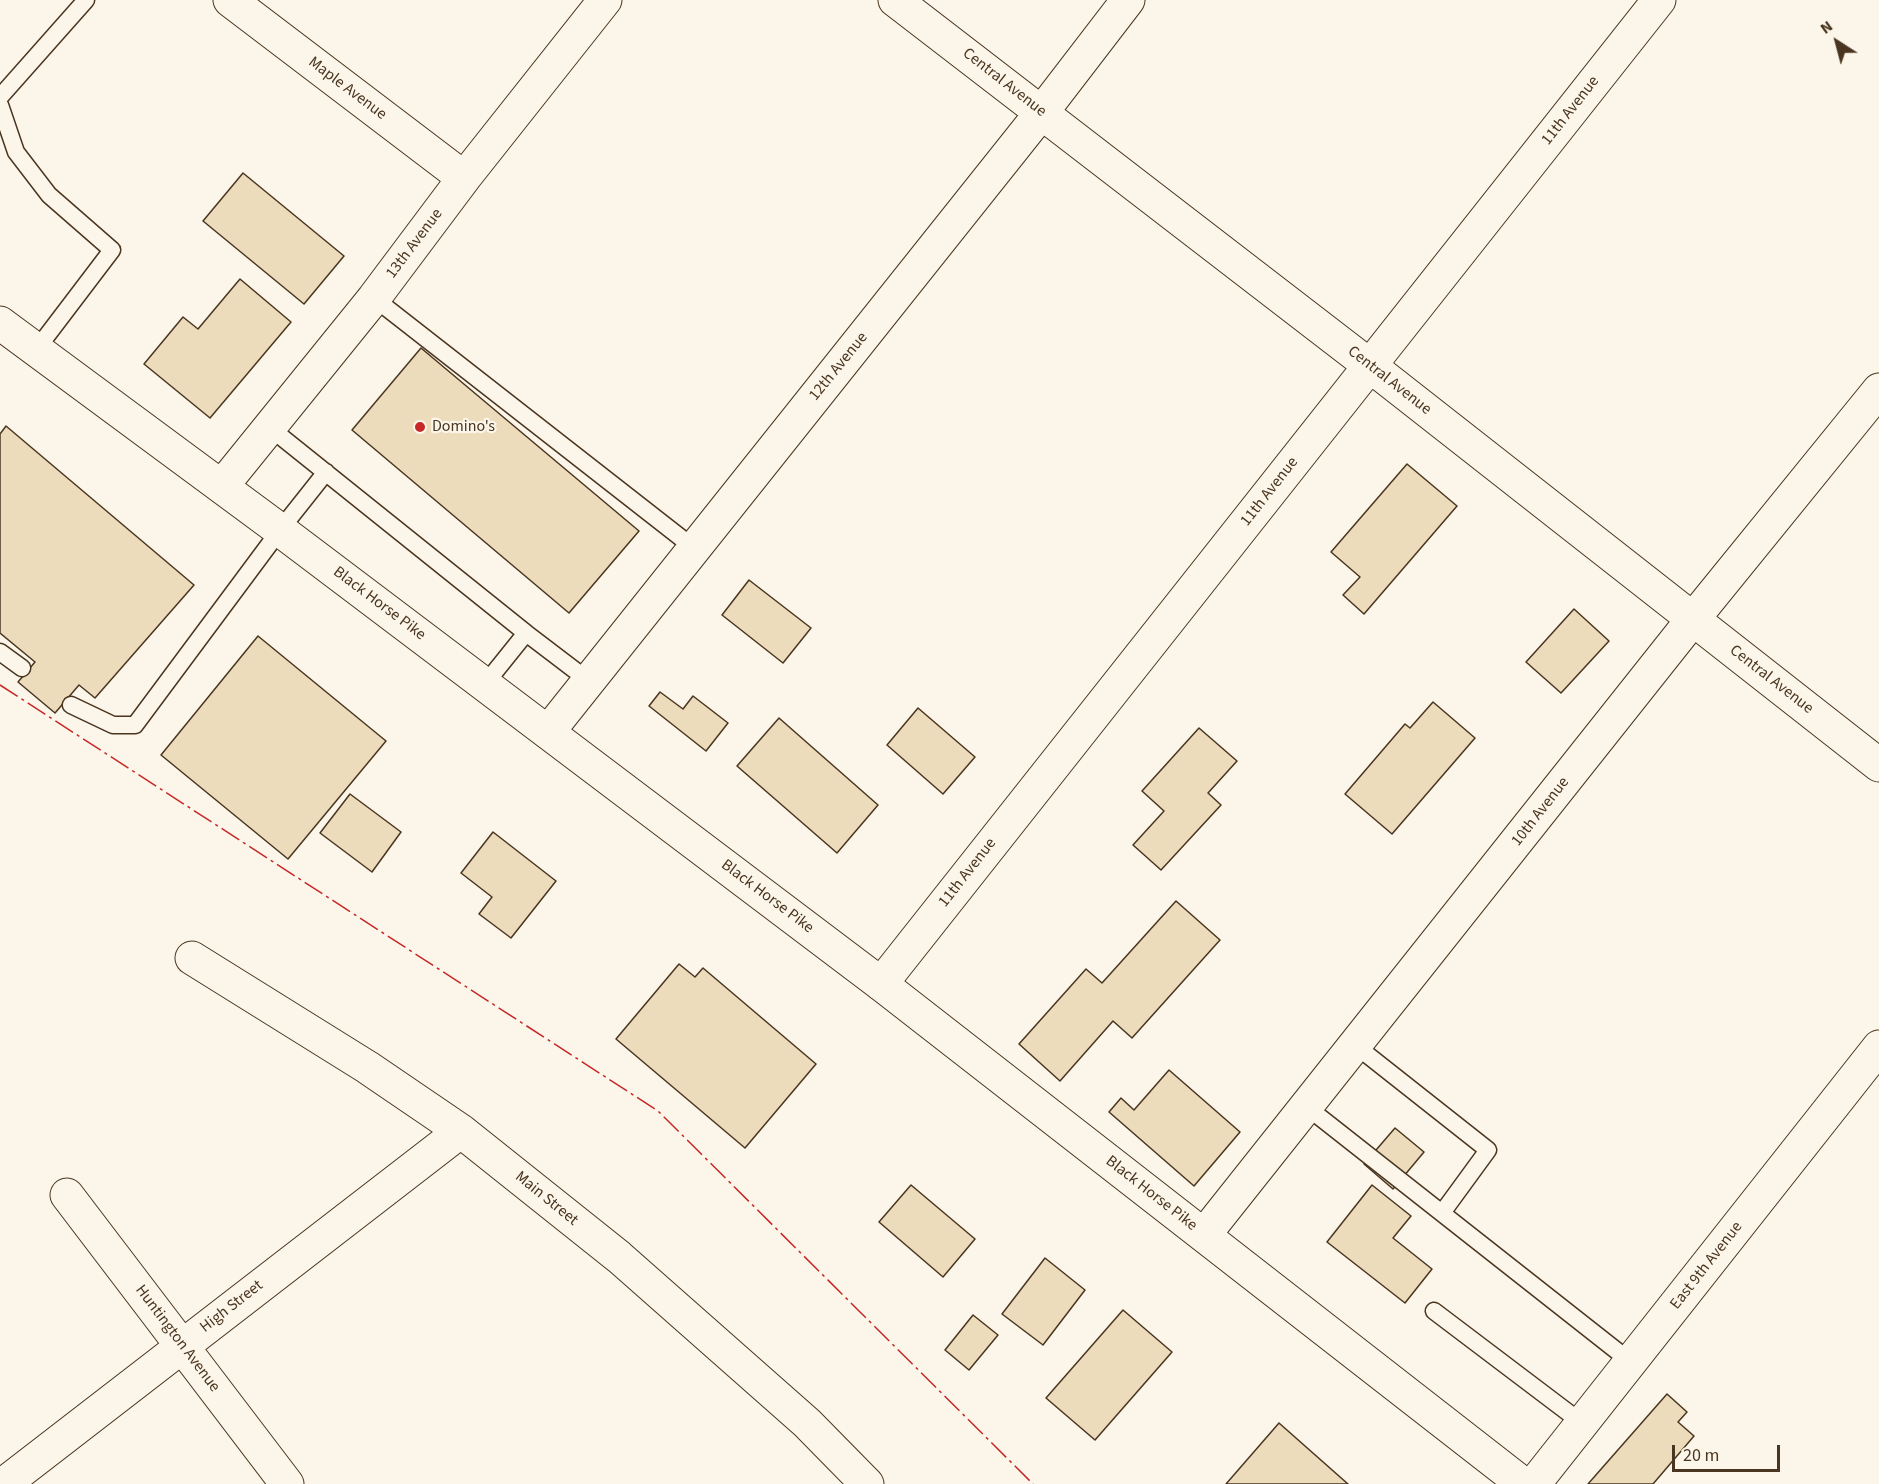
<!DOCTYPE html>
<style>
body{margin:0}
#map{position:relative;width:1879px;height:1484px;overflow:hidden;background:#fbf6e9;font-family:"Source Sans 3",sans-serif}
canvas{display:block}
.north{position:absolute;left:1807px;top:12px;width:60px;height:60px;-webkit-text-stroke:4px #fbf6e9;paint-order:stroke;rotate:324deg;font-size:16px;font-weight:700;line-height:24px;text-align:center;color:#4a3520}
.north::after{content:'';display:block;margin:auto;width:21px;height:27px;background:#4a3520;clip-path:polygon(50% 0,100% 100%,50% 72%,0 100%)}
.scale{position:absolute;left:1672px;top:1445px;width:108px;height:27px;box-sizing:border-box;border:3px solid #4a3520;border-top:0;padding-left:8px;font-size:18px;line-height:21px;white-space:nowrap;color:#4a3520;-webkit-text-stroke:4px #fbf6e9;paint-order:stroke}
</style>
<div id="map">
<canvas width="1879" height="1484"></canvas>
<div class="north">N</div>
<div class="scale">20 m</div>
</div>
<script>
const ctx = document.querySelector('canvas').getContext('2d');
ctx.lineJoin = 'round';
function fillPath(path, color) {
  ctx.fillStyle = color;
  ctx.fill(path, 'evenodd');
}
function stroke(path, color, width, dash) {
  ctx.strokeStyle = color;
  ctx.lineWidth = width;
  ctx.lineCap = dash ? 'butt' : 'round';
  ctx.setLineDash(dash || []);
  ctx.stroke(path);
}
function write(font, color, halo, rows, align = 'center') {
  ctx.font = font + ' "Source Sans 3",sans-serif';
  ctx.lineWidth = 4.5;
  ctx.setLineDash([]);
  ctx.textBaseline = 'middle';
  ctx.strokeStyle = halo;
  ctx.fillStyle = color;
  for (const [text, x, y, turn = 0] of rows) {
    ctx.save();
    ctx.translate(x, y);
    ctx.rotate((+turn || 0) * Math.PI / 180);
    ctx.textAlign = isNaN(turn) ? turn : align;
    if (halo) ctx.strokeText(text, 0, 0);
    ctx.fillText(text, 0, 0);
    ctx.restore();
  }
}
const building = new Path2D(`
 M243,173L344,256L304,304L203,221Z
 M240,279L291,322L210,418L144,364L183,317L198,329Z
 M421,348L639,531L569,613L352,430Z
 M6,426L194,585L95,698L79,685L55,713L18,682L35,662L0,633V434Z
 M1407,464L1457,506L1364,614L1343,595L1360,577L1331,552Z
 M749,580L811,628L783,663L722,615Z
 M1574,609L1609,641L1561,693L1526,662Z
 M258,636L386,741L288,859L161,755Z
 M660,692L683,709L693,696L728,723L706,751L649,706Z
 M1433,702L1475,738L1392,834L1345,794L1405,724L1410,728Z
 M918,708L975,757L943,794L887,745Z
 M779,718L878,805L837,853L737,766Z
 M1199,728L1237,761L1208,793L1221,805L1161,870L1133,845L1164,811L1142,791Z
 M350,794L401,832L372,872L320,833Z
 M493,832L556,881L511,938L479,914L492,897L461,873Z
 M1176,901L1220,940L1132,1038L1113,1021L1060,1081L1019,1044L1086,969L1102,983Z
 M679,964L695,977L703,968L816,1064L745,1148L616,1039Z
 M1169,1070L1240,1132L1194,1186L1109,1112L1121,1098L1134,1110Z
 M1395,1128L1424,1152L1393,1189L1364,1164Z
 M911,1185L975,1239L943,1277L879,1222Z
 M1372,1185L1411,1216L1393,1238L1432,1269L1405,1303L1327,1242Z
 M1045,1258L1085,1290L1043,1345L1002,1314Z
 M1123,1310L1172,1352L1095,1440L1046,1398Z
 M973,1315L998,1335L969,1370L945,1350Z
 M1667,1394L1687,1412L1678,1422L1694,1436L1653,1484H1588Z
 M1279,1423L1348,1484H1226Z`);
fillPath(building, '#ecdcbc');
stroke(building, '#4a3520', 1.5);
const service = new Path2D(`
 M0,97L86,0
 M0,105L16,152L49,195L112,250L36,350
 M374,298L694,548
 M269,427L526,633L589,681
 M0,652L22,668
 M485,684L526,633
 M71,705L113,725H135L280,530L326,472
 M1355,1045L1488,1150L1442,1213
 M1307,1107L1631,1362
 M1434,1311L1582,1423`);
const minor = new Path2D(`
 M230,0L464,178
 M895,0L1369,365L1879,765
 M222,486L374,298L464,178L605,0
 M548,732L1042,112L1128,0
 M192,958L367,1067L461,1131L619,1257L807,1423L867,1484
 M881,984L1659,0
 M67,1195L287,1484
 M1204,1235L1693,619L1879,390
 M4,1484L461,1131
 M1534,1484L1879,1047`);
const primary = new Path2D(`
 M0,323L280,530L881,984L1523,1484`);
stroke(service, '#4a3520', 19);
stroke(minor, '#4a3520', 35);
stroke(primary, '#4a3520', 35);
stroke(service, '#fbf6e9', 16);
stroke(minor, '#fbf6e9', 33);
stroke(primary, '#fbf6e9', 33);
stroke(new Path2D(`
 M0,685L658,1111L1033,1484`), '#c62828', 1.5, [21, 4.5, 3, 4.5]);
for (const [x, y, r, color] of [
 [420,427,6,"#c62828"]
]) {
  const dot = new Path2D();
  dot.arc(x, y, r, 0, 2 * Math.PI);
  ctx.fillStyle = color;
  ctx.fill(dot);
  stroke(dot, '#fbf6e9', 2);
}
write('16px', '#4a3520', '#fbf6e9', [
 ["Central Avenue",1004,83,38],
 ["Maple Avenue",347,89,37],
 ["11th Avenue",1571,111,-52],
 ["13th Avenue",415,244,-53],
 ["12th Avenue",839,367,-51],
 ["Central Avenue",1389,381,38],
 ["11th Avenue",1270,492,-52],
 ["Black Horse Pike",379,604,37],
 ["Central Avenue",1771,680,38],
 ["10th Avenue",1541,812,-52],
 ["11th Avenue",968,873,-52],
 ["Black Horse Pike",767,897,37],
 ["Black Horse Pike",1151,1194,38],
 ["Main Street",546,1199,39],
 ["East 9th Avenue",1707,1266,-52],
 ["High Street",232,1307,-38],
 ["Huntington Avenue",177,1339,53]
]);
write('16px', '#4a3520', '#fbf6e9', [
 ["Domino's",432,427]
], 'left');
</script>
